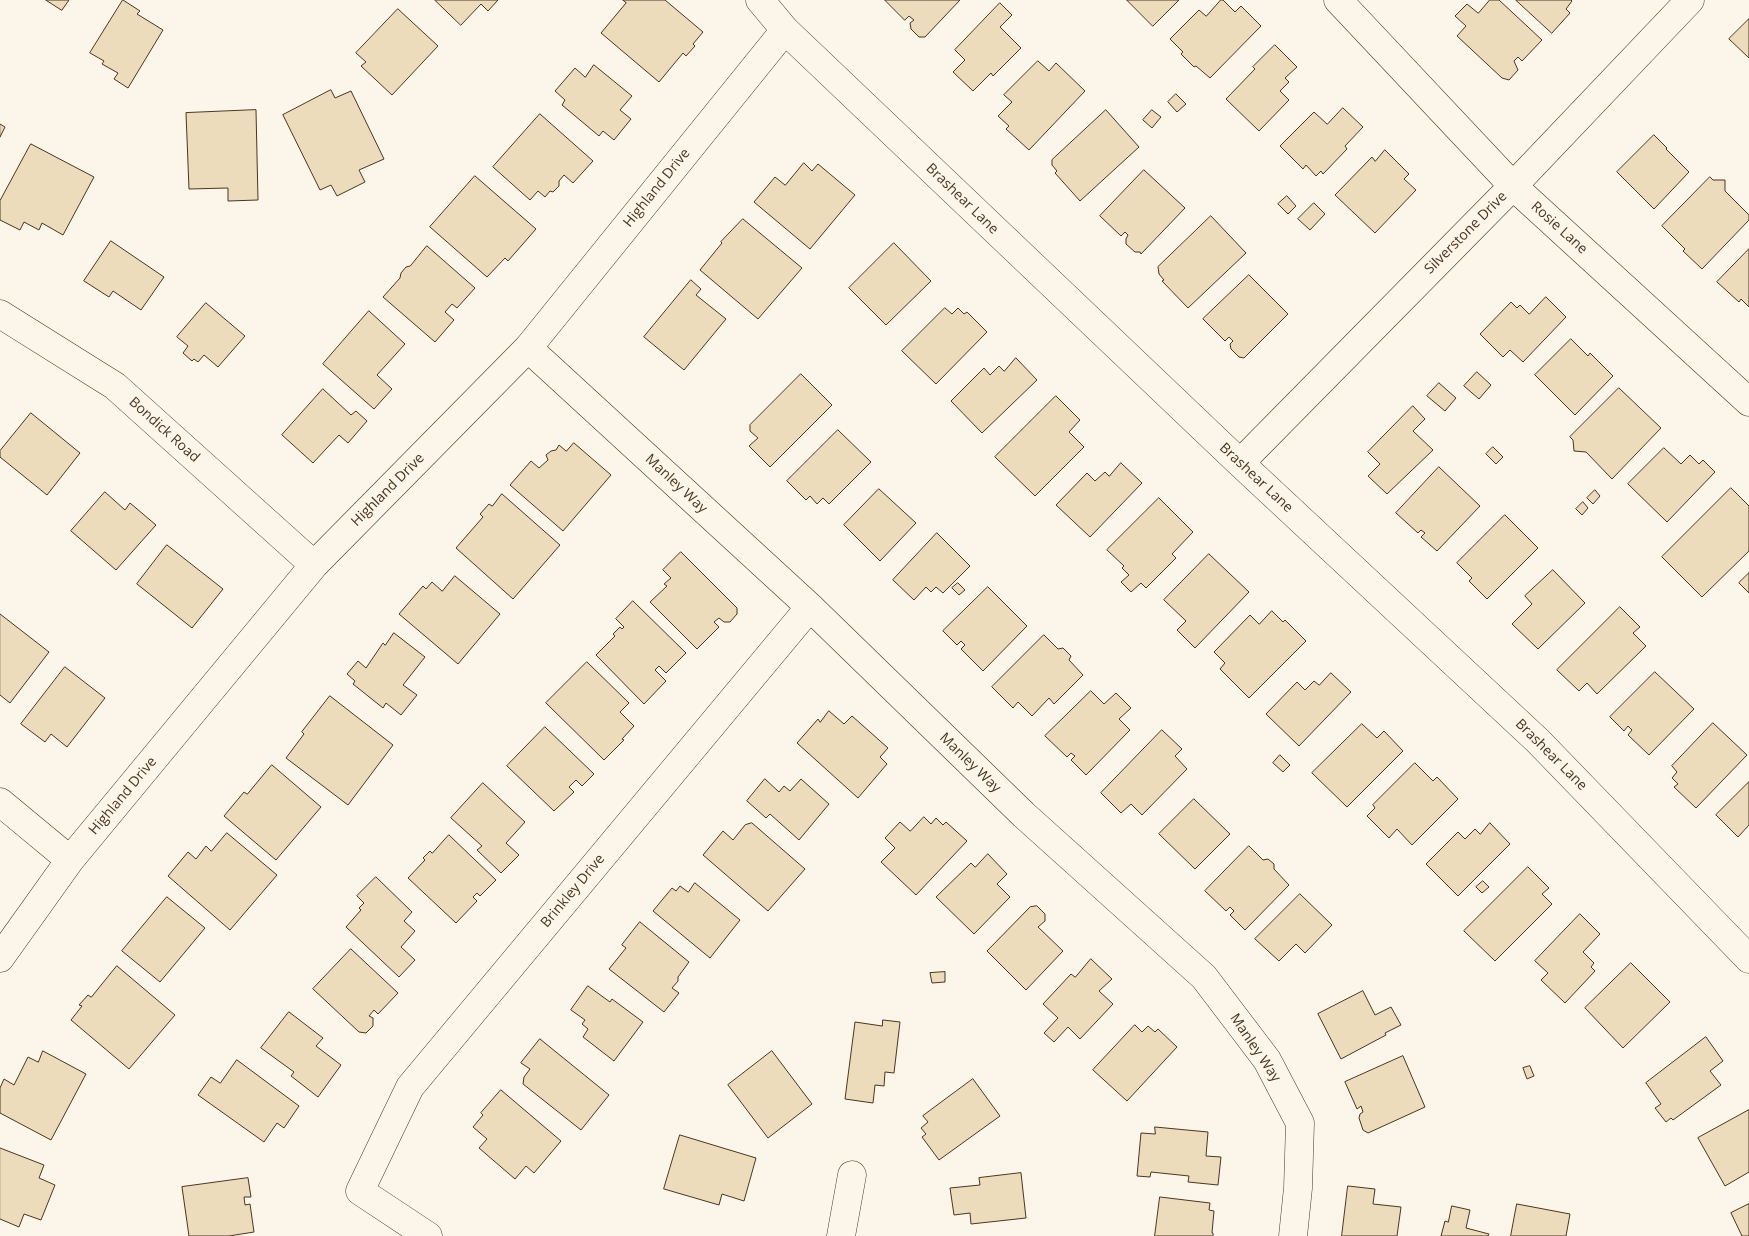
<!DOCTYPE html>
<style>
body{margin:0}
canvas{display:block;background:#fbf6e9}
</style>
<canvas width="1749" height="1236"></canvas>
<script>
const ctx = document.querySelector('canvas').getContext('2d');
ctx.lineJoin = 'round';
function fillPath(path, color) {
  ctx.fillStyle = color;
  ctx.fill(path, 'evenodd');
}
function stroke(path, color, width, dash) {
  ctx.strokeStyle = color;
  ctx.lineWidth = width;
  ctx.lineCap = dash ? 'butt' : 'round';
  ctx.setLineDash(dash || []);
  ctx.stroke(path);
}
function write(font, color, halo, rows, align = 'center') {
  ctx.font = font + ' "Open Sans",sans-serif';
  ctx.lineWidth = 4;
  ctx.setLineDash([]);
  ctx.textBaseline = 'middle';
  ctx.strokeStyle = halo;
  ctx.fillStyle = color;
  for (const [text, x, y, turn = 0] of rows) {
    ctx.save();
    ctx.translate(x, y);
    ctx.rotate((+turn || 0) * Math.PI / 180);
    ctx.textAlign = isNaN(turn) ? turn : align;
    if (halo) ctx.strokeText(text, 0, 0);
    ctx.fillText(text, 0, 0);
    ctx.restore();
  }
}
const building = new Path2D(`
 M46,0H69L62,10Z
 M123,0L140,11L137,14L163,30L128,88L114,79L118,73L102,64L104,61L90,53Z
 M435,0H498L488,11L481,4L461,25Z
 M623,0H665L703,32L693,44L695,46L686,56L683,53L659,82L601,33L626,3Z
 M885,0H960L925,37H919L911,29L910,23L914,20L909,16L905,20Z
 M1127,0H1179L1153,26Z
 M1221,0H1223L1235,12L1241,6L1261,26L1210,78L1196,66L1194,67L1181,54L1183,52L1170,39L1199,10L1206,16Z
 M1490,0H1499L1542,40L1522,61L1518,57L1514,61L1518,70L1509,80L1502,78L1457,36L1466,26L1455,16L1467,4L1478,13Z
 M1516,0H1571L1572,1L1566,9L1570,13L1552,33Z
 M1000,3L1012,15L1000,27L1021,48L993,76L991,73L973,91L953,72L965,60L955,50Z
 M398,9L438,46L392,95L361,66L366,62L356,53Z
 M1749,19V58L1729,39Z
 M1275,45L1297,67L1285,78L1289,82L1280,91L1289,100L1259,131L1226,99L1255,69L1253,67Z
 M1038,61L1049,71L1056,63L1085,91L1029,150L1006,129L1009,126L998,116L1012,102L1004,95Z
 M594,65L632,96L620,110L631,119L614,140L603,131L599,136L562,105L565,100L555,91L575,68L585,77Z
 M331,90L335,98L351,91L384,159L359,170L365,182L337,196L331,185L320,190L283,115Z
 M1176,94L1186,104L1177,112L1168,102Z
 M1343,108L1363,127L1345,146L1347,149L1323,174L1321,171L1316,176L1306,165L1303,169L1280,146L1314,112L1327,124Z
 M256,110L258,200L228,201V188L189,189L186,113Z
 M1106,110L1139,147L1080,201L1055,173L1057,171L1052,165V160Z
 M1152,110L1161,117L1152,128L1143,120Z
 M540,114L593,161L573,183L564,175L559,181V186L553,192L550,191L545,197L538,191L530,200L493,167Z
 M0,124L5,127L0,137Z
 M1654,135L1667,148L1666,149L1689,172L1654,209L1617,172Z
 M31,144L94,177L63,235L42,223L39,230L24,222L20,230L0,220V201Z
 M1385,150L1409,174L1404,179L1416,190L1375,233L1335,195L1372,157L1375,161Z
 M804,163L812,171L818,164L855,195L810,249L754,202L775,177L785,185Z
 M1144,170L1185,208L1141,254L1140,252H1135L1126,244V239L1128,235L1125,232L1121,236L1100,216Z
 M475,176L536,229L508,261L505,258L487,277L430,227Z
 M1710,177L1713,180H1725V191L1749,215V220L1702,269L1683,251L1685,249L1662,226Z
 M1287,196L1296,206L1288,214L1278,204Z
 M1314,203L1325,214L1310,230L1298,219Z
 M1211,216L1246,253L1188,308L1162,281L1164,280L1159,274L1158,267Z
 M743,219L802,268L758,319L700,270L722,243L721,242Z
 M111,241L164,277L141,310L113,291L109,297L84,281Z
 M894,243L931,281L886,325L849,288Z
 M427,246L475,288L457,308L452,304L445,312L454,320L435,342L383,297L400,278L401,273L406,267L410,266Z
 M1749,249V307L1741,299L1739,302L1717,282Z
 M1249,275L1288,314L1244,358L1239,357L1231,349L1230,344L1233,341L1229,337L1225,341L1203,319Z
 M691,280L701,289L696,295L726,319L684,370L644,337Z
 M1546,297L1566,317L1523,362L1510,350L1503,357L1480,334L1511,302L1517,308L1520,305L1529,314Z
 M206,303L245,336L218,367L204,355L198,362L194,359L192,361L183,353L188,346L177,337Z
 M945,308L952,314L958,308L964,314L967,312L987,332L936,384L902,351Z
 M369,311L405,344L377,375L392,389L374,409L323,364Z
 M1571,339L1588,356L1590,353L1613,376L1575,415L1535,375Z
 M1016,358L1037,380L982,433L951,401L984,368L990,375L999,366L1004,371Z
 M1477,372L1491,385L1479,399L1464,386Z
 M801,374L832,405L770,467L749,446L758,438L750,431V425Z
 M1439,383L1456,398L1445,411L1427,396Z
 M1619,388L1661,428L1612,479L1586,452L1574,451L1573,440L1570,437Z
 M323,389L351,415L356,411L367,421L348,443L339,435L313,463L282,435Z
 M1056,396L1080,420L1069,432L1084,447L1035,496L995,457Z
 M1413,406L1425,419L1413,431L1433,450L1387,494L1368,476L1380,464L1368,452Z
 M31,413L80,453L47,495L0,457V451Z
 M838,430L871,462L829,504L823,498L817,504L810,496L806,500L787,481Z
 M574,443L611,475L563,531L510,485L531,461L539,468L548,460L546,455L551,451L556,450L559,445L566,451Z
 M1493,447L1503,457L1496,464L1486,454Z
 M1664,448L1681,464L1690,455L1699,464L1703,460L1715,472L1667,522L1628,484Z
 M1121,463L1142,483L1090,537L1056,505L1087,473L1095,481L1105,472L1109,476Z
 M1439,467L1480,506L1437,551L1421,537L1425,533L1421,530L1418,533L1396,513Z
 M1731,488L1749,506V551L1702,597L1662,557Z
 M879,489L916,523L880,561L844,525Z
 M1595,490L1600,496L1593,504L1587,498Z
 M105,492L125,510L130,503L156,525L116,570L71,531Z
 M502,494L560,545L513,599L456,548L483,517L480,514L489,504L492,506Z
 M1159,498L1193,532L1172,554L1176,558L1146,588L1141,583L1131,592L1121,582L1129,575L1122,568L1124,566L1107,550Z
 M1583,502L1588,508L1582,515L1576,509Z
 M1505,515L1538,548L1487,599L1469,581L1472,578L1457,563Z
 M937,533L970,566L943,593L936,587L931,592L926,587L914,600L893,580Z
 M167,545L223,589L192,628L137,584Z
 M681,552L737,608V614L730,622H724L719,618L714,622L719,627L697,649L650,602L667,586L664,584L671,578L663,570Z
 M1209,554L1249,592L1195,648L1177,630L1186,621L1164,600Z
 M1553,570L1585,603L1538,649L1512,624L1532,604L1525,596Z
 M1749,573V593L1739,583Z
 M455,576L500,614L458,664L399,614L423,586L426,589L432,582L442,591Z
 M958,583L965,590L959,595L952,588Z
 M988,587L1027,626L983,671L961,649L965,645L961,641L957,645L943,631Z
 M633,601L686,653L666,673L659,666L655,670L666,681L644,704L596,655L615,636L613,634L620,627L622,629L624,627L616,619Z
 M1620,607L1640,627L1633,633L1646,646L1597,694L1587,683L1579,691L1557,670Z
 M1272,611L1283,622L1285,620L1306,641L1249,698L1220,669L1225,663L1214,652L1250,615L1259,624Z
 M0,614L49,652L10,703L0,695Z
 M394,633L425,657L403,685L417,695L401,715L386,703L383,708L353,684L355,681L347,674L358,661L366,668L383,643L385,645Z
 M1044,635L1058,649L1063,648L1071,656L1069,660L1083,675L1054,704L1049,698L1032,716L1018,702L1013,708L992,687Z
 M587,662L629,703L620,712L634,726L622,739L624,740L604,760L546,703Z
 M65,667L105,698L67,747L51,734L45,742L21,724Z
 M1655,672L1694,709L1649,755L1628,735L1632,730L1628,726L1624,731L1610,717Z
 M1331,673L1351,692L1299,746L1266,714L1297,682L1305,690L1314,681L1319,685Z
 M1091,691L1104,704L1116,693L1131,708L1119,719L1130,730L1086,775L1071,760L1075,756L1071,753L1067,757L1045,736Z
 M330,696L393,745L348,805L286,758L304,734L302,732Z
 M829,711L844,724L852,716L888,748L880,757L887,764L858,798L797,743L818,719L820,722Z
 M1713,723L1747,755L1696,808L1674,787L1678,784L1672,778L1677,772L1672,766Z
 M1362,724L1377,738L1384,731L1403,751L1347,807L1312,773Z
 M545,727L594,774L582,786L576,780L569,787L574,792L554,811L507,766Z
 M1162,730L1182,749L1175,756L1187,769L1142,815L1131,804L1121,813L1101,793Z
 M1280,755L1290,765L1283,772L1273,763Z
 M1415,763L1433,781L1437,777L1458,799L1412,845L1397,829L1389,838L1367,816L1375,808L1373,805Z
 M272,765L321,807L276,860L224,816L244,792L247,794Z
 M765,779L779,792L784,786L790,791L801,779L829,804L799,840L770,814L766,818L747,801Z
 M1749,782V825L1738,837L1716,815Z
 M483,783L525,822L506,843L519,855L501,873L477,850L482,846L451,818Z
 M1194,799L1230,834L1195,869L1159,834Z
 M924,817L931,824L936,818L943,825L946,822L967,841L916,895L881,862L895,848L885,838L900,822L910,831Z
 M752,823L805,869L768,911L703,855L723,831L733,840L745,825Z
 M1490,823L1510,844L1458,896L1426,864L1458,832L1465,839L1475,829L1480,834Z
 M227,833L277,875L230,930L168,876L188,852L196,859L206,846L211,851Z
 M449,835L496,880L480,896L477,893L473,897L477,901L456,923L408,878L425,860L423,858L430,851L432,853Z
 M1249,846L1263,860L1268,859L1274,864V869L1289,885L1245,930L1230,915L1234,911L1230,907L1226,911L1205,891Z
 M988,854L1007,874L997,884L1010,897L974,934L936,897L971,863L975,867Z
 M1528,867L1549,888L1542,894L1552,904L1495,961L1464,931Z
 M376,877L412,912L404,921L415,931L401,947L415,960L399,977L346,927L361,910L359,908L364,903L357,896Z
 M1483,881L1489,887L1482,893L1476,887Z
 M695,883L740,920L710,958L653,911L672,888L676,891L680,886L688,892Z
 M1300,894L1332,925L1305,953L1296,944L1279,961L1255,939Z
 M167,897L205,928L160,982L122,951Z
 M1037,906L1045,914V921L1038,927L1063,951L1026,990L987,951L1030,907Z
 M1580,914L1600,934L1583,952L1594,963L1591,967L1595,971L1565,1003L1541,980L1548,973L1535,961Z
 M640,922L689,962L678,977V981L672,988L679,993L664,1012L609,969L626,948L622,945Z
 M351,949L398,993L378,1014L374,1010L369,1016L373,1018V1026L366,1033L359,1032L313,989Z
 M1091,959L1112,979L1099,991L1113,1004L1080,1039L1068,1027L1054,1042L1044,1033L1058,1018L1043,1004L1071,974L1075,977Z
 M1631,963L1670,1002L1623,1048L1585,1008Z
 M117,966L175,1015L129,1069L71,1020L82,1006L79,1005L88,995L91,997Z
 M945,972V982L932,983L930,973Z
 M588,986L610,1002L612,999L643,1022L614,1061L583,1037L588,1029L582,1024L585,1020L571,1010Z
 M1363,991L1375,1015L1391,1007L1401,1025L1385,1033L1386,1035L1341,1059L1318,1014Z
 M289,1012L323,1038L316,1046L341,1065L318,1097L291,1076L294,1072L261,1048Z
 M883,1020L900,1022L894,1073L885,1072L884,1086L875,1085L873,1103L845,1099L855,1022L882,1026Z
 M1135,1025L1142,1032L1148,1026L1155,1032L1158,1029L1177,1047L1127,1101L1093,1070Z
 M1706,1037L1723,1061L1710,1071L1721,1085L1673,1120L1671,1118L1666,1122L1655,1108L1661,1104L1646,1083Z
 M540,1039L609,1095L581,1130L523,1084L524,1077L530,1069L521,1063Z
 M43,1051L86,1074L51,1140L0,1113V1088L4,1079L14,1085L28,1057L38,1062Z
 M772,1051L812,1104L768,1138L728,1085Z
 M1403,1056L1425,1107L1368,1133L1363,1130L1359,1118L1360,1114L1363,1112L1361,1106L1357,1109L1345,1082Z
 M237,1060L299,1106L284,1128L277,1123L264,1142L198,1095L211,1077L220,1083Z
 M1530,1066L1534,1076L1527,1079L1523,1068Z
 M973,1079L1000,1116L939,1160L922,1137L926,1134L921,1128L928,1122L923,1116Z
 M501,1090L561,1141L534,1173L526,1166L515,1179L479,1148L487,1139L473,1127L483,1115L481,1113Z
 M1749,1110V1172L1725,1186L1698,1138Z
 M1155,1127L1208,1132L1206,1156L1221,1157L1218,1185L1188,1182L1189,1176L1151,1172L1150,1177L1137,1176L1141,1133L1155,1134Z
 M680,1135L756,1158L744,1201L722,1194L719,1205L664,1189Z
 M0,1148L44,1165L39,1178L55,1185L41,1220L24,1214L19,1227L0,1219Z
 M1021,1173L1026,1218L971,1224L970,1213L954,1215L950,1188L980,1185L979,1178Z
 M248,1178L251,1197H244L245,1205L250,1204L254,1232L229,1236H189L182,1187Z
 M1348,1186L1375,1189L1373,1204L1401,1207L1397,1236H1342Z
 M1160,1197L1210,1203L1209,1210L1214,1211L1212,1233H1213V1236H1155Z
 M1517,1204L1570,1214L1566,1236H1511Z
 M1749,1204V1236H1742L1731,1213Z
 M1452,1206L1470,1210L1466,1228L1489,1234L1488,1236H1441L1445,1221L1448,1222Z`);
fillPath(building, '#ecdcbc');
stroke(building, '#4a3520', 1);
const minor = new Path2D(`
 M760,0L785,30L1240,463L1538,741L1749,959
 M1338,0L1513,186L1749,402
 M0,314L115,386L314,565
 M528,348L810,607L1024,815L1204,977L1267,1060L1300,1123L1298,1188L1293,1236
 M1240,463L1513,186L1690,0
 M0,802L70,860
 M0,958L70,860L314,565L528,348L785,30
 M428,1236L360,1191L410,1087L810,607
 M841,1236L852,1175`);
stroke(minor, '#4a3520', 29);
stroke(minor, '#fbf6e9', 28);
write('14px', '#4a3520', '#fbf6e9', [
 ["Highland Drive",657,188,-51],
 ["Brashear Lane",962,199,44],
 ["Rosie Lane",1559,228,42],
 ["Silverstone Drive",1466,233,-45],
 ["Bondick Road",164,430,42],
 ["Brashear Lane",1256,478,43],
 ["Manley Way",676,484,43],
 ["Highland Drive",388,490,-45],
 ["Brashear Lane",1551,755,45],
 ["Manley Way",970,763,44],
 ["Highland Drive",123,796,-50],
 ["Brinkley Drive",573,891,-50],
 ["Manley Way",1255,1048,56]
]);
</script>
